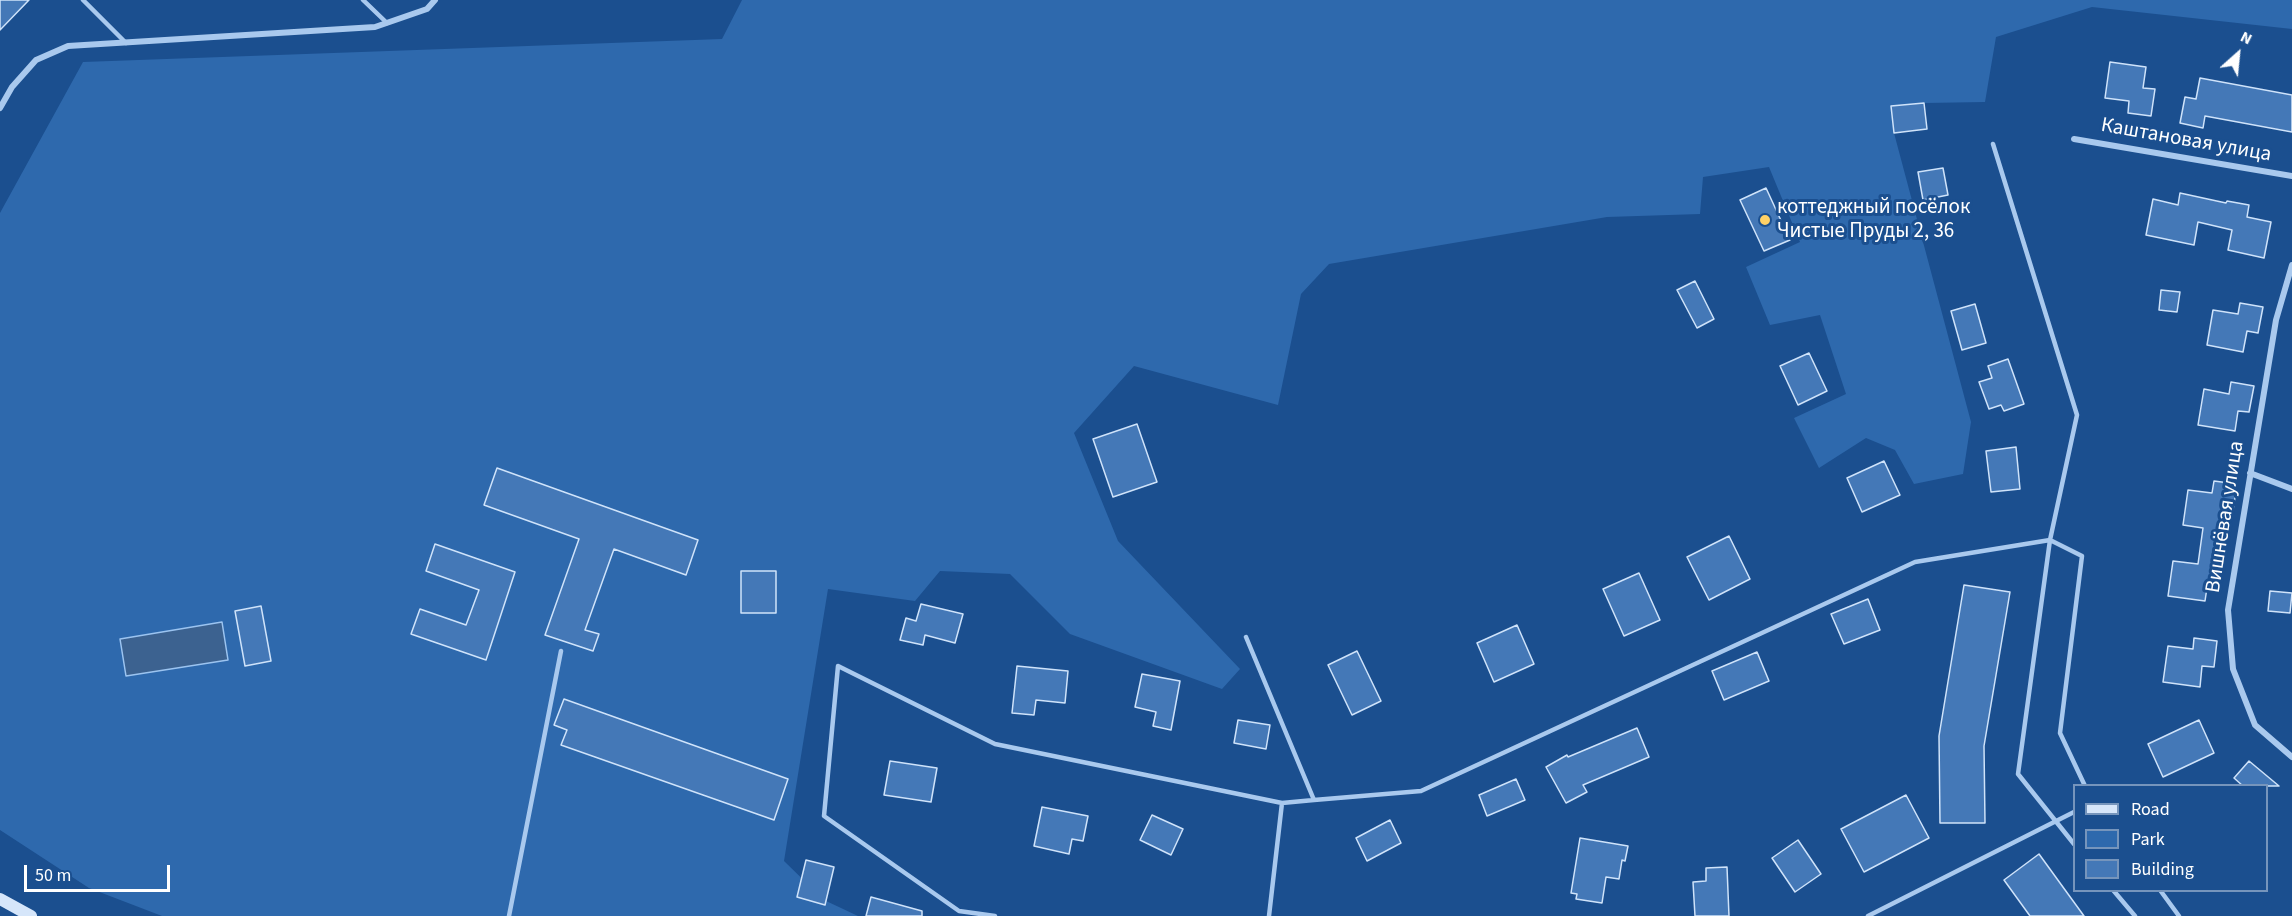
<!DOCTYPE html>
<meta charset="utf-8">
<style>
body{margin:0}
#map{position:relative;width:2292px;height:916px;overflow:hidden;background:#1b4f8f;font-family:"Source Sans 3",sans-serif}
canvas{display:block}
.legend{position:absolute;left:2073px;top:784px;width:195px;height:108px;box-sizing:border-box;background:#1b4f8f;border:2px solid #7695bc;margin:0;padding:8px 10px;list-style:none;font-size:18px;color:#fff}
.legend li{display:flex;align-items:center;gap:12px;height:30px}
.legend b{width:30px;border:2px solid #7695bc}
.north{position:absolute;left:2208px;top:24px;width:60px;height:60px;-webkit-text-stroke:4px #1b4f8f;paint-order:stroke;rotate:27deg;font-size:16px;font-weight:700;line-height:24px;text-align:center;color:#fff}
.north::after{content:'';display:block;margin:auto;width:21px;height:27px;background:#fff;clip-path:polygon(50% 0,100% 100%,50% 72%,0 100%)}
.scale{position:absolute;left:24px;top:865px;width:146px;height:27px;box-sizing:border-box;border:3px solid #fff;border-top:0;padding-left:8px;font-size:18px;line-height:21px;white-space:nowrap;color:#fff;-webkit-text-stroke:4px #1b4f8f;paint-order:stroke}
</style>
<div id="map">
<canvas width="2292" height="916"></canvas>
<ul class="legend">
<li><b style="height:8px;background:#d6e6fa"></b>Road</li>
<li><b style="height:16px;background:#2e69ad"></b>Park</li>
<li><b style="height:16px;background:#4478b7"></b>Building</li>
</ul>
<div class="north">N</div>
<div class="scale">50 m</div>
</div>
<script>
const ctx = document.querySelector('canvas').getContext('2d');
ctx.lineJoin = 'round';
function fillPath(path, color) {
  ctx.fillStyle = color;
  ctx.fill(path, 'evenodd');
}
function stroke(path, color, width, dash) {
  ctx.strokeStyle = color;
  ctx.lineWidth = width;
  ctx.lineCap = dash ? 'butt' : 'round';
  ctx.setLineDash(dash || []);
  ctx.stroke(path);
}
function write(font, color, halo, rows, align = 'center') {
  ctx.font = font + ' "Source Sans 3",sans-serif';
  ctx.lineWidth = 6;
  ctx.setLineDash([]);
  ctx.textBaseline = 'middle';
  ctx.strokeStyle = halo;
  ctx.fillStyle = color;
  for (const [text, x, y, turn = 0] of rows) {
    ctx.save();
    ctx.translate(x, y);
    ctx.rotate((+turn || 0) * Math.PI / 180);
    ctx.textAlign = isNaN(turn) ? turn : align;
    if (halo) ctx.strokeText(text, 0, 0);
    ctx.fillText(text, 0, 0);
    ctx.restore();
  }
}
fillPath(new Path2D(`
 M742,0H2292V29L2092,7L1996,37L1985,102L1924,103L1891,106L1894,133L1971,422L1963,474L1914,484L1895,450L1866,438L1819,468L1794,418L1846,394L1820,315L1770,325L1746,267L1800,242L1769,167L1703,177L1700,214L1607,217L1329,264L1301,294L1278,405L1134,366L1074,433L1118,541L1240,669L1222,689L1070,634L1010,574L940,571L915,601L828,589L784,861L824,900L858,916H162L89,888L0,830V213L83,62L722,39Z`), '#2e69ad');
const water = new Path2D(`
 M222,622L228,660L126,676L120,639Z`);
fillPath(water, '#3c6290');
stroke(water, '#9cc4f0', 1.5);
const building = new Path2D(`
 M0,0H29L0,30Z
 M2110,62L2146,67L2143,88L2155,89L2151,116L2128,113L2129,101L2105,98Z
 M2200,78L2292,95V132L2205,116L2203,128L2180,123L2185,97L2196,99Z
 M1924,103L1927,129L1894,133L1891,106Z
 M1943,168L1948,195L1923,200L1918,172Z
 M1766,188L1790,240L1764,251L1740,200Z
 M2180,193L2226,203L2227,201L2249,205L2247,217L2271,222L2264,258L2228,250L2232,230L2198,222L2194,245L2146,235L2153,199L2178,205Z
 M1695,281L1714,319L1697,328L1677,290Z
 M2161,290L2180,292L2177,312L2159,310Z
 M2240,303L2263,307L2258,333L2247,331L2243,352L2207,345L2213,310L2238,314Z
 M1975,304L1986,343L1962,350L1951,311Z
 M1809,353L1827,391L1798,405L1780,366Z
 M2008,359L2024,404L2004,411L2001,405L1989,409L1979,382L1992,378L1988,366Z
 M2231,382L2254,386L2249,412L2238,411L2235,431L2198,425L2204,389L2229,394Z
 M1137,424L1157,482L1113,497L1093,439Z
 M2016,447L2020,489L1991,492L1986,451Z
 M1884,461L1900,495L1862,512L1847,478Z
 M497,468L698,540L686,575L614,549L585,630L599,634L593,651L545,635L579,539L484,505Z
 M2214,481L2237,484L2233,511L2222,509L2217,554L2223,555L2219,582L2208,581L2205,601L2168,596L2173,561L2198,564L2203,528L2183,525L2188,490L2212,493Z
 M1729,536L1750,579L1709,600L1687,557Z
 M435,544L515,572L486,660L411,634L420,609L466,625L479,590L426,571Z
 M741,571H776V613H741Z
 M1639,573L1660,620L1624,636L1603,589Z
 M1964,585L2010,592L1984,746L1985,823H1940L1939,736Z
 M2270,591L2292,593L2290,613L2268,611Z
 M1868,599L1880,630L1844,644L1831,614Z
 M921,604L963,614L955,643L925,635L923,645L900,640L906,618L916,621Z
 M261,606L271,661L245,666L235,611Z
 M1517,625L1534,664L1494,682L1477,643Z
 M2194,638L2217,641L2214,667L2202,666L2200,687L2163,682L2168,646L2193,649Z
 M1357,651L1381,701L1352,715L1328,665Z
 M1757,652L1769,681L1724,700L1712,671Z
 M1017,666L1068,671L1065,703L1036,700L1034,715L1012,713Z
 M1142,674L1180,681L1171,730L1153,726L1156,712L1135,707Z
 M564,699L788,779L774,820L561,745L567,730L554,725Z
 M1238,720L1270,725L1266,749L1234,743Z
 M2199,720L2214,753L2163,777L2148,744Z
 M1637,728L1649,757L1583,785L1587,792L1566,803L1546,767L1567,755L1568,757Z
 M890,761L937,768L931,802L884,795Z
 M2249,761L2279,786H2243L2234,778Z
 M1516,779L1525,800L1487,816L1479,795Z
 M1906,795L1929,838L1864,872L1841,829Z
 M1042,807L1088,816L1083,841L1072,839L1069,854L1034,846Z
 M1152,815L1183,829L1171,855L1140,840Z
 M1390,820L1401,843L1367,861L1356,838Z
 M1580,838L1628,846L1625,861L1622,860L1619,879L1606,877L1602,903L1576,899L1577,894L1571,893Z
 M1798,840L1821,874L1795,892L1772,858Z
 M2039,854L2068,894L2084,916H2030L2004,880Z
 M806,860L834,867L825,905L797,897Z
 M1727,867L1729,916H1695L1693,882L1706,881V868Z
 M871,897L922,911V916H866Z`);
fillPath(building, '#4478b7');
stroke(building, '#cfe3fa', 1.5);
stroke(new Path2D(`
 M83,0L126,43
 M363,0L387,23
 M1993,144L2077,415L2050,540L2018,774L2074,844
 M1246,637L1314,800
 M2113,890L2135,916
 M2160,890L2179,916
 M509,916L561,651
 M995,916L959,911L824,816L838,666L995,744L1282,803L1314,800L1421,791L1915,562L2050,540L2082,556L2060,733L2085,786
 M1269,916L1282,803
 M1868,916L2074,812`), '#a9c9ee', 4.5);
stroke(new Path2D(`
 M0,108L12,87L36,60L68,46L375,27L427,9L435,0
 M2074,139L2292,176
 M2292,265L2276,320L2228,610L2233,669L2255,725L2292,757
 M2250,473L2292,489`), '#a9c9ee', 6);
stroke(new Path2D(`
 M0,899L31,916`), '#d6e6fa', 12);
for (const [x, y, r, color] of [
 [1765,220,6,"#ffd166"]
]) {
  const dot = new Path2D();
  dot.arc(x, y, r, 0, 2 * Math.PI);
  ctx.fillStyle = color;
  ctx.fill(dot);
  stroke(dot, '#1b4f8f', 2);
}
write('21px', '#fff', '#1b4f8f', [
 ["Каштановая улица",2186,141,10],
 ["Вишнёвая улица",2226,517,-81]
]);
write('21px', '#fff', '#1b4f8f', [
 ["коттеджный посёлок",1777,208],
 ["Чистые Пруды 2, 36",1777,232]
], 'left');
</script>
